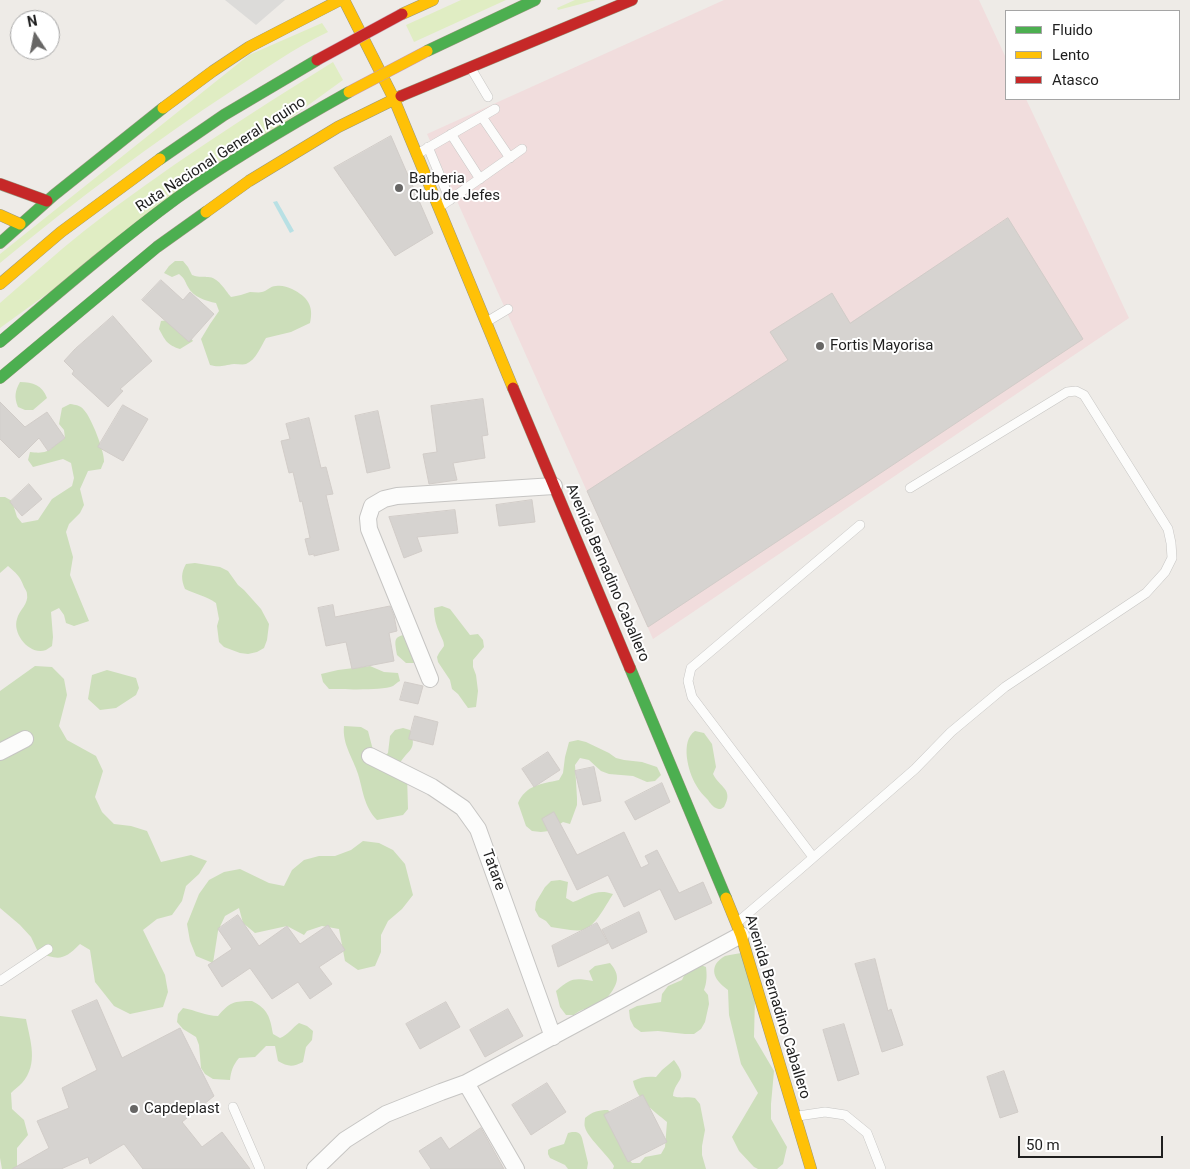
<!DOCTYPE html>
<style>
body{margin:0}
#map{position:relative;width:1190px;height:1169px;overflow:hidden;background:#eeebe7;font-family:Roboto,sans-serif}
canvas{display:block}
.legend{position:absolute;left:1005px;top:10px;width:175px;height:90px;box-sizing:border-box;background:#fff;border:1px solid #a5a5a5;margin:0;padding:6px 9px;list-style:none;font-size:15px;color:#1f1f1f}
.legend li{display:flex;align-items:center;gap:10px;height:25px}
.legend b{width:25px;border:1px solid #a5a5a5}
.north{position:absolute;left:10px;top:10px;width:50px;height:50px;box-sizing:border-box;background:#fff;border:1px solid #a5a5a5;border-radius:50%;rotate:349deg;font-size:14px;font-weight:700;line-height:20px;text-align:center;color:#1f1f1f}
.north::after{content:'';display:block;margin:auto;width:18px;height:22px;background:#676665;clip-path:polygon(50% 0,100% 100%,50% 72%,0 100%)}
.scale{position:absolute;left:1018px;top:1136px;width:145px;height:22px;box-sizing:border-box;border:2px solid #1f1f1f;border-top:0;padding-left:6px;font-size:15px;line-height:18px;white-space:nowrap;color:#1f1f1f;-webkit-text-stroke:4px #fff;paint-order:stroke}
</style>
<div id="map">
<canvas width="1190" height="1169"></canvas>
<ul class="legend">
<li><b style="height:6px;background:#4caf50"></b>Fluido</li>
<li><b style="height:6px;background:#ffc107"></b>Lento</li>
<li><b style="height:6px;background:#c62828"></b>Atasco</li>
</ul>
<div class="north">N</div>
<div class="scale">50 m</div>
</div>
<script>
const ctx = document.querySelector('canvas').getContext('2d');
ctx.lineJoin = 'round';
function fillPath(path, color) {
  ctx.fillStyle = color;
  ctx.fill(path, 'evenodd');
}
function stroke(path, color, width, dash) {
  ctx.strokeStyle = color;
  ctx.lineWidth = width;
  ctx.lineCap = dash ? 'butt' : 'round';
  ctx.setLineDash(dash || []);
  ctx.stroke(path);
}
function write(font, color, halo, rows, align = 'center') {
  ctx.font = font + ' Roboto,sans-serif';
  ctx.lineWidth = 4;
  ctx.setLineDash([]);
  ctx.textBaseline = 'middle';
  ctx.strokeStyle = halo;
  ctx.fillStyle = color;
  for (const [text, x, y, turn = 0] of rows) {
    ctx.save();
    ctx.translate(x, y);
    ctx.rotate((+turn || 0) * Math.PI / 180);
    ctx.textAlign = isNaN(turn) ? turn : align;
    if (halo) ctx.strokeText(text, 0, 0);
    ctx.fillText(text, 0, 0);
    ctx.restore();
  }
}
fillPath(new Path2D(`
 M724,0H979L1006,58V99H1026L1129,318L653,639L427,134Z`), '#f1dddd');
fillPath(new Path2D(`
 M461,0H506L414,42L406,25Z
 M575,0H596L558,10L557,8Z
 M322,23L328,32C294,48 264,70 233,90C152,143 75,201 0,263V254L249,55Z
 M333,62L343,80L0,328V303C28,279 55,254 84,231C163,169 248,115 333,62Z`), '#e0edc3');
fillPath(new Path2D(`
 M175,261H183L188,267L192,275C201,278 200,276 208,277C218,277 225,290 231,297C238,296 244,294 250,292C254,292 259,293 262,292C267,291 270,286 276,286C282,285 287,287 292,289C308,297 314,306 310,323L291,332L266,338C261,346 256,360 246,364C243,365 238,364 234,364C224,365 220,368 210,365L201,339L210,324L219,311L216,303C206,301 193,297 188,287C184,280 186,280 179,274L172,277L164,273L169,266Z
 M169,320L188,334L193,341L180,349C167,345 165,340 159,329L161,321Z
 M20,382C33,382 42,385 47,398L33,410H25L18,407C14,397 15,391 20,382Z
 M70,404C76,405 80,405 84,410C91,417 105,452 104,462C103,463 101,469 101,469L88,471L80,489L84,505L80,513L69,524L66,532L73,557L70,575L89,621L74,626L66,623L64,615L59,608L51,612L53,637L52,646C50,647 48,649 46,650C30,656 12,634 17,619C19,610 29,604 27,594C27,591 25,589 24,587C20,576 16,573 8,566L0,573V497H5L12,501L17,517L22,523L38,520L52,499L72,486L74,478L71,463L63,459L33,467L28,460L30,452C52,455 49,447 65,438L64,430L59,424L62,408Z
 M195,563L220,567L228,571L238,585L244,590L261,609L269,624L267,640L264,648L257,652L248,654L240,653L224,647L219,642L217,626L219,619L216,603C206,596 195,594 185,589C181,579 181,573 186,564Z
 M442,606L450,609L470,635L478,634L483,640L484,647L473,660V667L476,675L478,691L476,707L468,708L458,694L452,689L450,680L438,662L437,657L439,653L444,646C444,641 442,639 440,634C436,626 434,617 434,608Z
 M409,634L418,663H406L397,655C395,641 392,636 409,634Z
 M35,666L52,667L64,679L67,695L59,726L67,740L96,756L103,771L95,797L102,812L114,824L131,826L147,831L161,862L191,855L207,861L199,874L186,886L182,901L172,915L157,919L143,930L165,975L168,992L163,1007L130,1014L114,1006L95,982L90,950L80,944C64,960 59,961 38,952L31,937L20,925L0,908V691Z
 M370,666L384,672L398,673L400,681C397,682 396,684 393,686C382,691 342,689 329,689L323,682L321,674L338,670Z
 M107,670L136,678L139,688L136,695L116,708L100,710L88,699L92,675Z
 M344,726L361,727L368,731L374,754L382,758L388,753L390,736L395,730L403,728L410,730C419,752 405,750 398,767L407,775L408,809L403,815L377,820C364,807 363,790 358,774C353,758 342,744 344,726Z
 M695,731L704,733L712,744L716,767L713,774C720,788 734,789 724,807C721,809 720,810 716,808C713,807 710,803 708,800C704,796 699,791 696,785C688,772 680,741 695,731Z
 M578,740L586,742L609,753L616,758L624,760L642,762L657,767L661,775L655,781L647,782L633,776L609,774L601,771L589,760L580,758L575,765L577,798V805L570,824L563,822L549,831L541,832L532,831L526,826L518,803C526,785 541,784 559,780L563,773L565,757L569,742Z
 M363,841L379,843L393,850L405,864L413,895L402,909L388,921L381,935V952L375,966L358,970L345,961L339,929L322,926L307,931L304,935L287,926L255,933L243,923L239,908L225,916L218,931L213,963L196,956L190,941L187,924L199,894L209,880L224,872L240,869L269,883L284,886L292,870L304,860L319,856H335L351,850Z
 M560,880L568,882L566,898L573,902C588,896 597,888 613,894C606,905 595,927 583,930C573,932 561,928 551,927L546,921L539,917L535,910L536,902L545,887L551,881Z
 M741,953L755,997L754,1037L774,1071L771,1104V1119L787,1147L783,1164L777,1169H758L754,1167L739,1151L732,1137L758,1093L741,1064L729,1015L728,990C720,984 710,975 716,964C718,961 721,958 725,956C729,955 736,954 741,953Z
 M610,963C614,968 617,972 617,978C617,988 605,1002 596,1006C586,1010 584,1007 574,1015H566L560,1007L556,991C572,978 573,978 593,981L589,971L595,966Z
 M698,964L706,967C707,975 707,982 704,990L708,995L709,1004L705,1022L701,1029L694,1034H685L658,1031L641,1032L634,1027L630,1019L629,1010L637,1006L661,1002L662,994L668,986L682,980L689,965Z
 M252,1001C268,1009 270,1017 273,1034L280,1038C288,1035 292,1028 299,1023L307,1026L313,1031L312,1040L306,1047L303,1062C293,1067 288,1067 278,1061L275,1046H266L255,1057L239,1058C233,1065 231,1071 230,1080L213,1079L205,1074L201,1068L199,1045L196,1037L183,1029L177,1022L178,1014L183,1008C195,1010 206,1016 218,1016C230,1002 234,1001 252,1001Z
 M0,1016L26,1019C30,1040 39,1064 22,1083C19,1086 14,1090 11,1093L12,1109L24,1120L28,1135L17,1148V1169H2L0,1158Z
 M674,1060C690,1081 675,1078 673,1096C681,1099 687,1096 695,1098L700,1104L705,1130L702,1146V1155L706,1169H613L614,1166C608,1155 586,1136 585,1127C584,1126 585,1119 585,1118C592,1112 598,1110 608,1110L621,1123L627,1156L632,1163H640L645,1157L661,1154L665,1147L667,1122C653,1110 637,1100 633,1081C641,1077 647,1076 656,1077L662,1070Z
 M572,1132C577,1132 580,1132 582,1138L588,1163L587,1169H568L565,1165L550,1158L548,1154V1150L551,1148L564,1144L568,1133Z`), '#ccdeba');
fillPath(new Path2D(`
 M225,0H285L256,25Z`), '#dcdbd9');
fillPath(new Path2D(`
 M277,201L294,231L290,233L273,202Z`), '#b8e0e4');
const building = new Path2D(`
 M391,136L433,233L395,256L334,168Z
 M1008,218L1083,339L648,627L587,491L788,360L770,332L832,293L850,323Z
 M161,280L183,300L190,292L214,314L189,342L142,300Z
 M113,316L152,361L120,389L123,391L108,407L72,374L74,371L64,361L75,349Z
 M483,399L488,435L482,436L485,458L453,463L457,480L429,484L423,454L437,452L431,406Z
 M0,402L25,427L47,412L65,438L48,451L39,438L19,458L0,439Z
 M123,405L148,419L123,461L98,447Z
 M378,411L390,468L367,473L355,416Z
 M309,418L321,468L326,467L333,494L326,495L339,550L314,556V554L309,555L305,539L310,538L302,501L300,502L293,472L289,473L281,441L290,439L286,424Z
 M29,484L42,499L22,516L10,502Z
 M532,500L535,522L499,526L496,505Z
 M455,510L458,533L417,537L422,551L404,558L389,517Z
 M333,605L335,617L390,606L394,616L397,631L389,633L394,661L352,669L346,642L326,646L318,608Z
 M405,682L423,686L418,704L400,700Z
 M415,716L438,722L433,745L409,739Z
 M548,752L560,770L534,787L522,769Z
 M594,767L601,801L583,805L575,771Z
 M662,783L670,802L635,820L625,802Z
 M554,812L577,855L624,832L641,868L649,864L645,856L657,850L679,893L703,882L712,903L675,920L660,889L624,907L608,875L577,890L542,819Z
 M639,912L647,932L612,949L602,930Z
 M238,915L259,946L287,926L300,944L328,925L345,950L319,967L332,984L310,999L298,982L272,999L250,968L222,987L208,965L232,949L218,929Z
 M597,923L608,943L558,967L552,946Z
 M875,959L888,1011L891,1009L903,1045L882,1052L855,964Z
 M97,1000L122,1058L180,1028L214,1096L182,1122L202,1147L222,1132L250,1169H143L124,1144L90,1164L88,1157L61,1169H12L49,1148L37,1121L69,1108L62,1088L97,1070L72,1011Z
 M446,1002L460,1027L420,1049L406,1024Z
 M508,1009L523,1036L485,1057L470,1030Z
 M844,1024L859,1074L838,1081L823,1030Z
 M1004,1071L1018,1112L1000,1118L987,1077Z
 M547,1083L566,1112L531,1135L512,1105Z
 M643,1095L667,1142L628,1162L604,1115Z
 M481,1128L504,1169H431L419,1151L441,1137L449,1149Z`);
fillPath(building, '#d6d3d0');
stroke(building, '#d1ccc8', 1);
const lane = new Path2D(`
 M472,70L488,97
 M482,117L510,158
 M451,134L480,179
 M428,147L450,200
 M419,153L495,109
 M441,206L522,149
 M488,321L508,309
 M813,857L692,697L688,681L691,668L860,525
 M739,921L799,870L915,769L951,732L1005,687L1146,593L1165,572L1172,558L1171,543L1168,529L1084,395L1076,391L1067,392L910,488
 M0,981L48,949
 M233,1107L260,1169
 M798,1116L825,1112L845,1115L867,1133L881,1169`);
const street = new Path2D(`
 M430,679L369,529L368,518L372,506L384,499L397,496L554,486
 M0,752L25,739
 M370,756L432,787L463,808L478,829L553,1037
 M466,1083L516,1169
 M315,1169L345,1140L386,1114L441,1092L466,1083L741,935`);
const fast = new Path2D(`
 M427,51L535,0
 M160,159L224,115L317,60
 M0,243L54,195L163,108
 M0,342C58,293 116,243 177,198C232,159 290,125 349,92
 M0,378L157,247L206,212
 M630,668L726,898`);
const slow = new Path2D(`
 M344,0L394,99L513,388
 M402,14L433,0
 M163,108L213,71L249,47L340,0
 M206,212L249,181L338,127L401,96
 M0,215L20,224
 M0,284L61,232L160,159
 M726,898L741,935L811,1169`);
const jam = new Path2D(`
 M401,96L632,0
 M0,184L47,201
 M513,388L630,668`);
stroke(lane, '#c6c5c3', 10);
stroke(street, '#c6c5c3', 18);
stroke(fast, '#99977e', 12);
stroke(slow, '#99977e', 12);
stroke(jam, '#99977e', 12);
stroke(lane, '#fcfcfb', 9);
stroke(street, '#fcfcfb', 16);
stroke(fast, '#4caf50', 11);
stroke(slow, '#ffc107', 11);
stroke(jam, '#c62828', 11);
const slowBridge = new Path2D(`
 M349,92L427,51`);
const jamBridge = new Path2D(`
 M317,60L402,14`);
stroke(slowBridge, '#c69cad', 12, []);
stroke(jamBridge, '#c69cad', 12, []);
stroke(slowBridge, '#ffc107', 11);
stroke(jamBridge, '#c62828', 11);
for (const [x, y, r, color] of [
 [399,188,5,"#676665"],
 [820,346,5,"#676665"],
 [134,1109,5,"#676665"]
]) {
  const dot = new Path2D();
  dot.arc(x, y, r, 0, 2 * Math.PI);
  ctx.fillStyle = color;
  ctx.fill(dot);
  stroke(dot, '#fff', 2);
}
write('15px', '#1f1f1f', '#fff', [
 ["Ruta Nacional General Aquino",221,155,-33],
 ["Avenida Bernadino Caballero",607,573,67],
 ["Tatare",493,870,70],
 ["Avenida Bernadino Caballero",777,1007,73]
]);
write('15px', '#1f1f1f', '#fff', [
 ["Barberia",409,179],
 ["Club de Jefes",409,196],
 ["Fortis Mayorisa",830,346],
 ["Capdeplast",144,1109]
], 'left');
</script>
